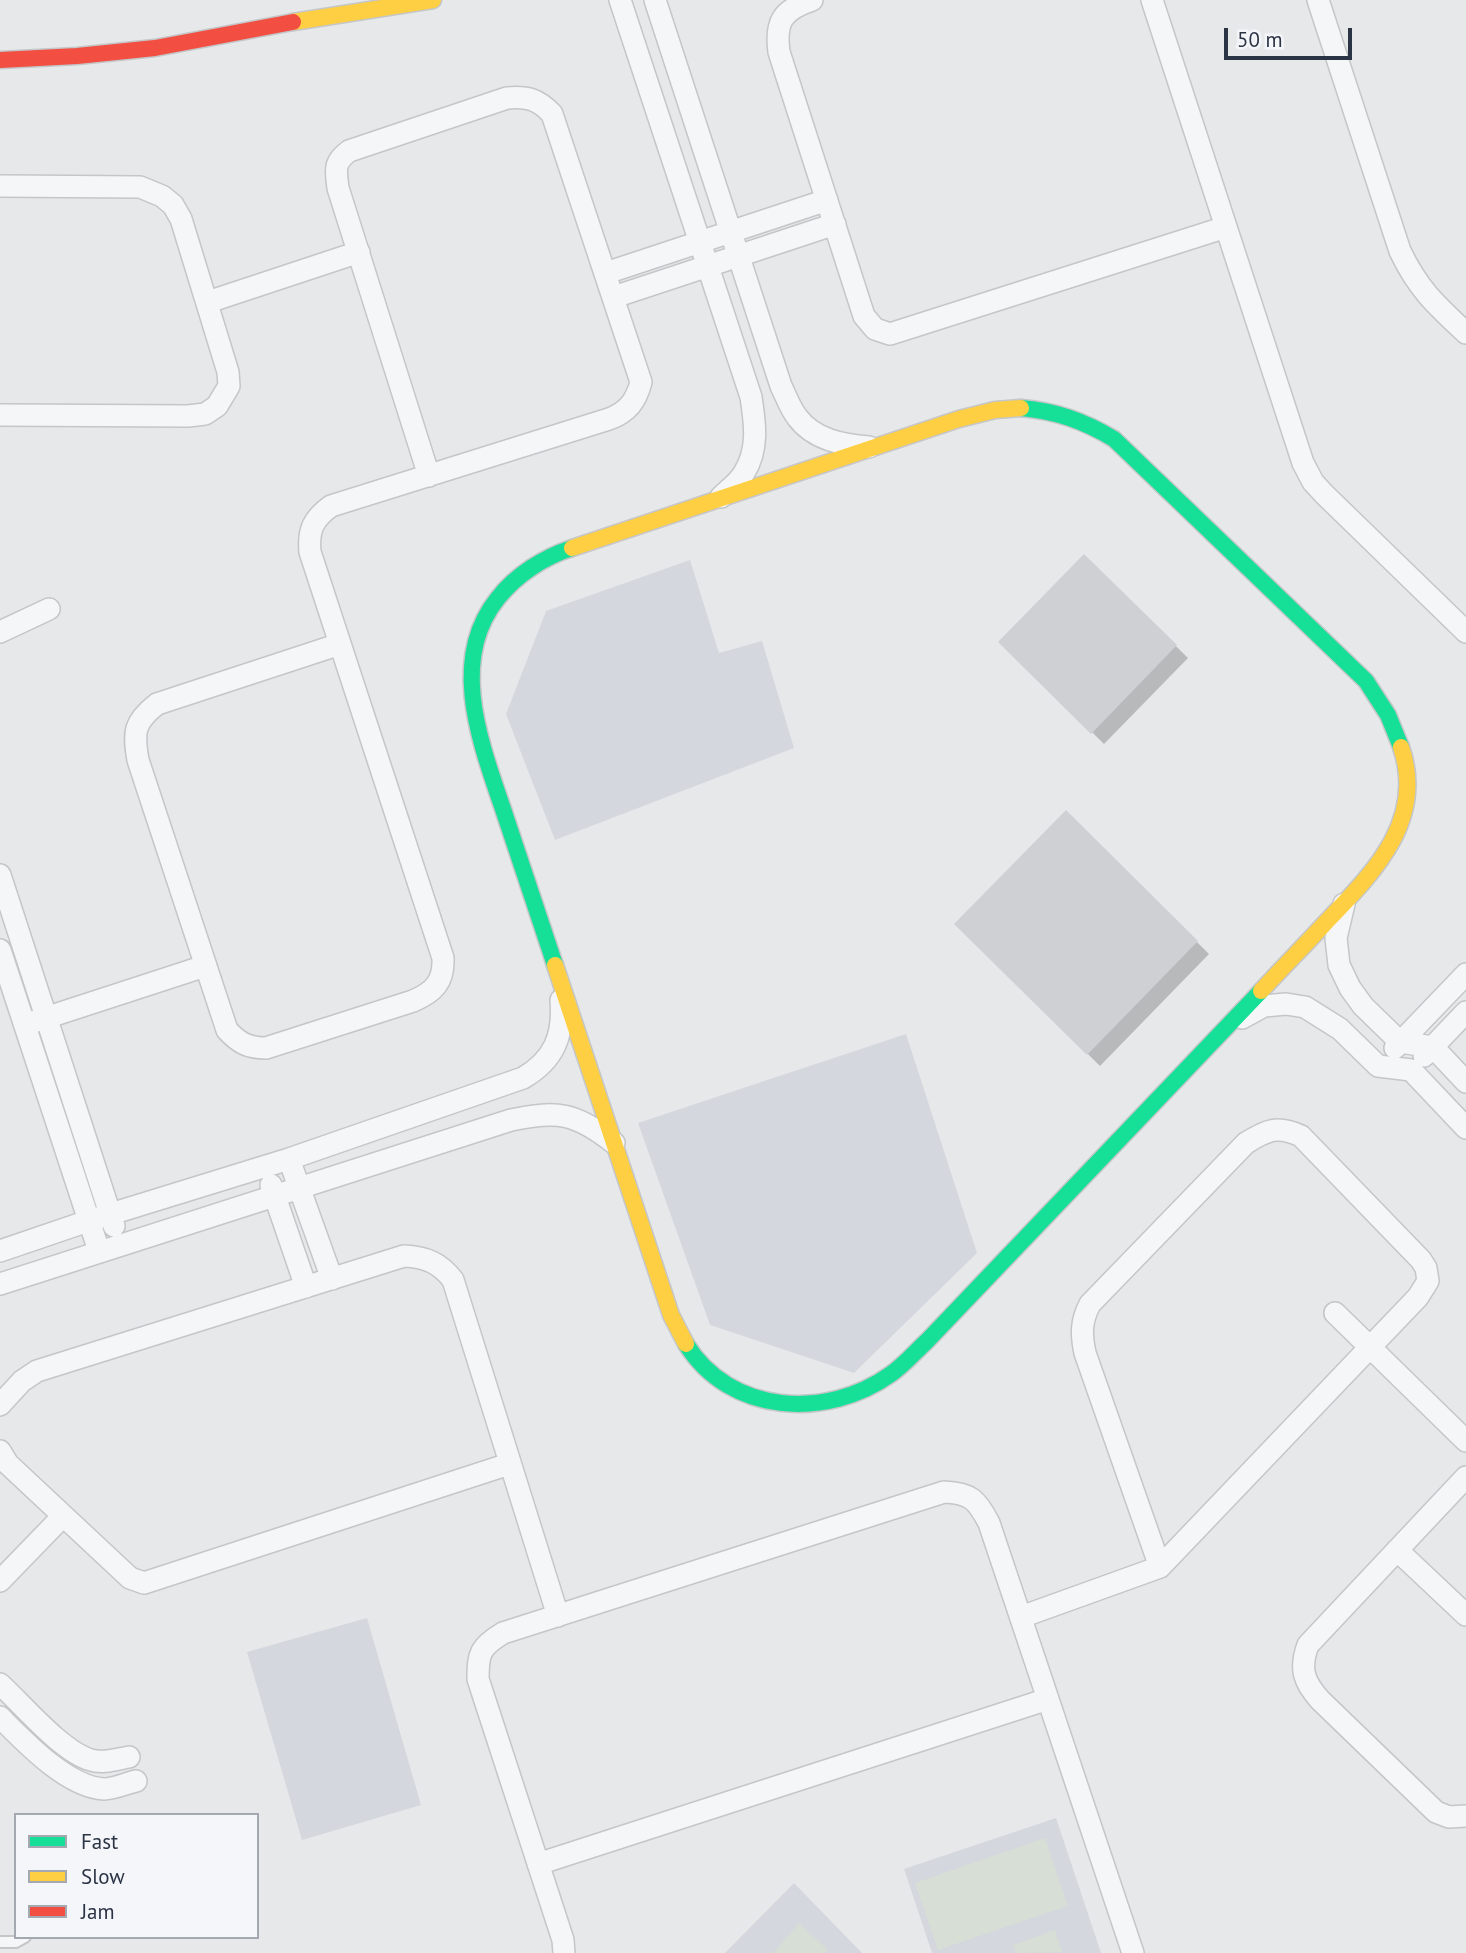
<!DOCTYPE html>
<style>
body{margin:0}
#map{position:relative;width:1466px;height:1953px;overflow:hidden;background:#e6e8ea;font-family:"PT Sans",sans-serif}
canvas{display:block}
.legend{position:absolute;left:14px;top:1813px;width:245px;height:126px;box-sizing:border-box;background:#f4f6f9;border:2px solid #a4a8b1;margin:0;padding:9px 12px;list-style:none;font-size:21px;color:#2b3445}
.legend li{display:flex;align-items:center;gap:14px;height:35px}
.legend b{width:35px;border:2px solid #a4a8b1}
.scale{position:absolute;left:1224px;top:28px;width:128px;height:32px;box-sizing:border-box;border:4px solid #2b3445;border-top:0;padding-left:9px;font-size:21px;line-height:24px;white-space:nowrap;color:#2b3445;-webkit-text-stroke:5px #f4f6f9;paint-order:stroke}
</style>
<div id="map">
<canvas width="1466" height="1953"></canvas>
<ul class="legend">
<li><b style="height:9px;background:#16e098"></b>Fast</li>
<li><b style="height:9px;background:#ffcf43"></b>Slow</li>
<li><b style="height:9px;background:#f24e42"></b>Jam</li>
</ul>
<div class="scale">50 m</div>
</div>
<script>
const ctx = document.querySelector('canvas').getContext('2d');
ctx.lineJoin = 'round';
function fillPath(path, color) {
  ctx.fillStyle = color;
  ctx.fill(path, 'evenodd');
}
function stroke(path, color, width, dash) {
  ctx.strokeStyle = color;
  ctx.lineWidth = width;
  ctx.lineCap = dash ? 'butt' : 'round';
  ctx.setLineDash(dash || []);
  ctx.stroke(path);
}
fillPath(new Path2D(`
 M690,560L719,653L762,641L794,748L555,840L506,714L546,611Z
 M906,1034L977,1253L854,1373L710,1325L638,1123Z
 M367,1618L421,1805L302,1840L247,1652Z
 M1056,1818L1101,1953H932L904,1869Z
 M794,1883L862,1953H725Z`), '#d4d7dd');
fillPath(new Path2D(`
 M1045,1838L1068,1906L938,1950L915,1883Z
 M799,1923L828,1950L825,1953H773Z
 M1055,1930L1062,1952L1016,1953L1013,1945Z`), '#d6ded6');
fillPath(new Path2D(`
 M1084,556L1188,658L1104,744L1001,642Z
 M1066,812L1209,954L1100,1066L956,924Z`), '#0003');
fillPath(new Path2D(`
 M1084,554L1177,645L1091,734L998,642Z
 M1066,810L1198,941L1087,1055L954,924Z`), '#ced0d3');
const lane = new Path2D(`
 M0,1942H16L25,1937`);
const street = new Path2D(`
 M620,0L751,397C755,423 759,449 744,473C739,482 728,490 721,497
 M655,0L781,386C786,396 790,408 797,417C814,440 843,445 869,447
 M812,0C782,10 775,22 779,52L864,316L875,329L890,334L1226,227
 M1152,0L1303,463L1313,482L1324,494L1466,632
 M1318,0L1400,251C1418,289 1436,305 1466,333
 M0,186L140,187L162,196L173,205L181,219L228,372L229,386L217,406L205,414L188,416L0,415
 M606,273L827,200
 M614,297L835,224
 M208,302L359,252
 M0,632L49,609
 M340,644L157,704C134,722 133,732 138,760L227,1030C239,1043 248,1048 266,1048L413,1001C434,992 444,982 443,958L310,552C308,530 313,519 331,506L609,419C628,412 636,401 641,382L552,114C538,99 527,96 507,98L349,151C333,163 336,170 338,188L429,476
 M0,875L114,1226
 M1344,904L1336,938L1339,965L1350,988L1363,1006L1400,1042L1433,1047L1466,1082
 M0,950L99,1251
 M1242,1018L1264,1006L1286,1004L1305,1007L1340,1029L1378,1066L1411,1070L1466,1128
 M33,1022L205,966
 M1395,1048L1466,974
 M1424,1056L1466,1012
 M289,1159L332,1279
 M271,1185L306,1287
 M0,1251L88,1221L289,1159L523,1078C554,1060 564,1036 561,1000
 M0,1284L511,1120C558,1110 576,1113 614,1143
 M1335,1313L1466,1441
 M0,1405L22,1381L37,1371L404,1256C426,1257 440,1263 453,1280L558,1616
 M0,1451L8,1464L130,1578L144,1583L509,1464
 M1466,1477L1308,1645C1299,1669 1304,1682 1320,1700L1436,1812L1449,1817L1466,1816
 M1397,1550L1466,1615
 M0,1581L63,1516
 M1021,1617L1160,1567L1418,1297L1428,1281L1426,1268L1421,1260L1301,1136C1277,1125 1267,1130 1246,1143L1090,1304C1081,1321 1081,1334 1085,1353L1160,1567
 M0,1684C23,1705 62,1752 91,1760C103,1764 117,1759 129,1757
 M0,1717C25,1742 67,1787 104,1789C114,1789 127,1783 136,1781
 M538,1864L1048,1699
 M564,1953L563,1940L478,1679C478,1653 480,1647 503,1633L944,1492C971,1493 977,1500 989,1523L1133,1953`);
const fast = new Path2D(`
 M1021,408C1056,411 1084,421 1114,439L1366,681L1388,715L1401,747
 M555,965C539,916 522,867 506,818C483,749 446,662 498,598C516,575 544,557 572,548
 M686,1344C730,1415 827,1420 891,1374C904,1365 915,1352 927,1341L1261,991`);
const slow = new Path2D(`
 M293,22L433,0
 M572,548L959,419L995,410L1021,408
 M555,965L671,1315L686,1344
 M1261,991C1283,967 1306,944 1328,920C1374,872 1426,820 1401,747`);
const jam = new Path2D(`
 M0,60L77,56L155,48L293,22`);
stroke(lane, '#c4c6c8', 14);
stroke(street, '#c4c6c8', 24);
stroke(fast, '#c4c6c8', 19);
stroke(slow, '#c4c6c8', 19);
stroke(jam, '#c4c6c8', 19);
stroke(lane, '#f5f6f7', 10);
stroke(street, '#f5f6f7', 21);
stroke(fast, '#16e098', 16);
stroke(slow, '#ffcf43', 16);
stroke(jam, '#f24e42', 16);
</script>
